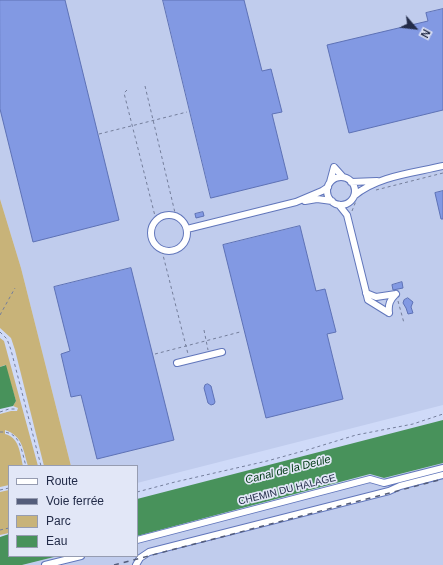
<!DOCTYPE html>
<meta charset="utf-8">
<style>
body{margin:0}
#map{position:relative;width:443px;height:565px;overflow:hidden;background:#cfdaf8;font-family:Arial,sans-serif}
canvas{display:block}
.legend{position:absolute;left:8px;top:465px;width:130px;height:92px;box-sizing:border-box;background:#e2e7f7;border:1px solid #969cb1;margin:0;padding:5px 7px;list-style:none;font-size:12px;color:#232c49}
.legend li{display:flex;align-items:center;gap:8px;height:20px}
.legend b{width:20px;border:1px solid #969cb1}
.north{position:absolute;left:395px;top:8px;width:40px;height:40px;-webkit-text-stroke:3px #e2e7f7;paint-order:stroke;rotate:118deg;font-size:11px;font-weight:700;line-height:16px;text-align:center;color:#232c49}
.north::after{content:'';display:block;margin:auto;width:14px;height:18px;background:#232c49;clip-path:polygon(50% 0,100% 100%,50% 72%,0 100%)}
</style>
<div id="map">
<canvas width="443" height="565"></canvas>
<ul class="legend">
<li><b style="height:5px;background:#fff"></b>Route</li>
<li><b style="height:5px;background:#545d7b"></b>Voie ferrée</li>
<li><b style="height:11px;background:#c8b379"></b>Parc</li>
<li><b style="height:11px;background:#48925b"></b>Eau</li>
</ul>
<div class="north">N</div>
</div>
<script>
const ctx = document.querySelector('canvas').getContext('2d');
ctx.lineJoin = 'round';
function fillPath(path, color) {
  ctx.fillStyle = color;
  ctx.fill(path, 'evenodd');
}
function stroke(path, color, width, dash) {
  ctx.strokeStyle = color;
  ctx.lineWidth = width;
  ctx.lineCap = dash ? 'butt' : 'round';
  ctx.setLineDash(dash || []);
  ctx.stroke(path);
}
function write(font, color, halo, rows, align = 'center') {
  ctx.font = font + ' Arial,sans-serif';
  ctx.lineWidth = 3.5;
  ctx.setLineDash([]);
  ctx.textBaseline = 'middle';
  ctx.strokeStyle = halo;
  ctx.fillStyle = color;
  for (const [text, x, y, turn = 0] of rows) {
    ctx.save();
    ctx.translate(x, y);
    ctx.rotate((+turn || 0) * Math.PI / 180);
    ctx.textAlign = isNaN(turn) ? turn : align;
    if (halo) ctx.strokeText(text, 0, 0);
    ctx.fillText(text, 0, 0);
    ctx.restore();
  }
}
fillPath(new Path2D(`
 M0,0H443V405L137,483V466H71L21,268L0,199Z
 M443,463V565H23L58,556H137V536L371,474L385,478Z`), '#c0cced');
fillPath(new Path2D(`
 M0,199L21,268L71,466H44L15,350L11,338L0,328Z
 M0,338L4,341L38,466H28C23,450 23,436 5,430V434C19,437 20,453 23,466H9V485L0,487V414L11,411H17L18,408L13,406L16,401L5,365L0,367Z
 M9,490V533L0,535V492Z`), '#c8b379');
fillPath(new Path2D(`
 M6,365L16,401L13,406L0,409V367Z
 M443,420V463L384,478L370,474L137,536V499Z
 M9,534V556H58L22,565H0V537Z`), '#48925b');
const building = new Path2D(`
 M0,0H65L119,220L33,242L0,109Z
 M163,0H244L262,71L271,69L282,112L272,114L288,179L211,198Z
 M443,9V110L349,133L327,45L428,21L426,13Z
 M443,191V219H441L435,193Z
 M203,212L204,216L196,218L195,214Z
 M300,226L316,291L325,289L336,332L327,334L343,399L266,418L223,245Z
 M131,268L174,440L97,459L81,395L71,397L61,354L70,351L54,287Z
 M402,282L403,288L393,290L392,285Z
 M408,298L413,302L411,307L413,313L408,314L406,308L403,303L404,300Z
 M208,384L211,386L215,402L214,404L211,405L208,403L204,388L205,385Z`);
fillPath(building, '#8299e3');
stroke(building, '#5e72b6', 1);
const minor = new Path2D(`
 M327 191a14 14 0 1 1 28 0a14 14 0 1 1-28 0Z
 M330,182L334,167L343,177
 M351,182L377,181
 M354,196C377,176 414,173 443,166
 M305,201L317,199L332,201
 M339,205L347,215L368,300L389,313
 M151 233a18 18 0 1 1 36 0a18 18 0 1 1-36 0Z
 M187,229L296,202L322,191L328,187
 M366,293L376,297L396,294
 M389,313C388,304 390,300 396,294
 M177,363L222,352
 M137,540L370,479L384,483L443,468
 M45,565L81,556
 M136,565L140,558L149,552L389,491L400,486L443,475`);
stroke(minor, '#6176bb', 8);
stroke(new Path2D(`
 M145,86L176,217
 M127,90L124,93L156,220
 M99,134L187,112
 M376,190L443,173
 M352,211L356,201
 M162,251L188,354
 M398,301L404,323
 M0,315L15,288
 M204,330L208,350
 M0,332L7,339L11,350L41,466
 M155,354L240,332
 M0,412L9,409H16
 M0,432C21,431 21,450 26,466
 M0,490L9,488
 M137,492L175,482L267,461L307,450L356,435L413,424L443,414
 M0,530L9,528`), '#747e9b', 1, [3, 3]);
stroke(minor, '#fff', 6);
stroke(new Path2D(`
 M114,565L443,479`), '#545d7b', 1.5, [5, 5]);
write('10px', '#232c49', '#e2e7f7', [
 ["CHEMIN DU HALAGE",287,490,-14]
]);
write('italic 11px', '#003914', '#e2e7f7', [
 ["Canal de la Deûle",288,470,-14]
]);
</script>
